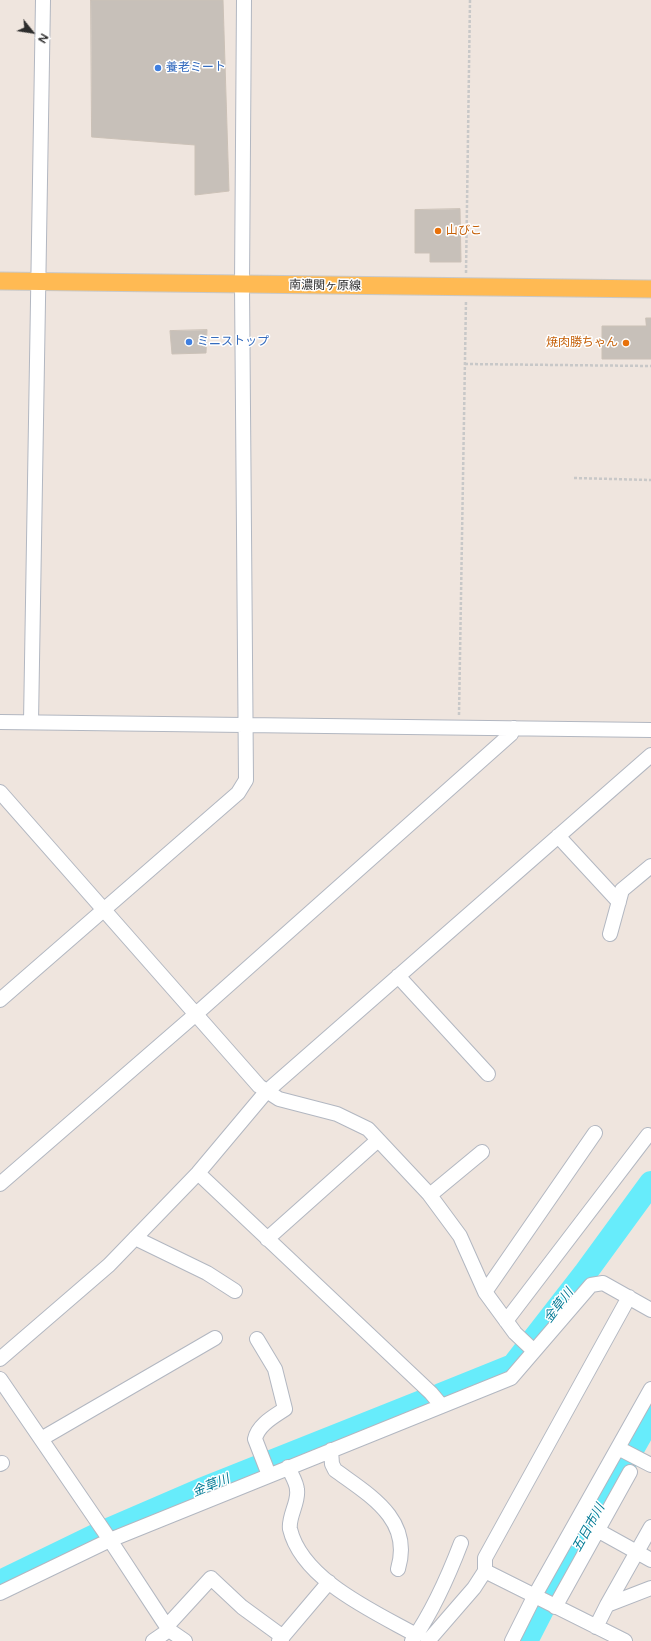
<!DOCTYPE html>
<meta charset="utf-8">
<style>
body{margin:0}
#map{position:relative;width:651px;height:1641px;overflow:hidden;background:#efe5de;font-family:"Varela Round",sans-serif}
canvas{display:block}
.north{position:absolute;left:12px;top:12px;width:40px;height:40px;-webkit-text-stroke:3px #fff;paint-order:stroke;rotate:120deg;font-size:11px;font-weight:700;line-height:16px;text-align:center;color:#2c2c2c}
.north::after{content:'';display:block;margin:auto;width:14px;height:18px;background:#2c2c2c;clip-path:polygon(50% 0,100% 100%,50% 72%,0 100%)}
</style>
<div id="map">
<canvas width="651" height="1641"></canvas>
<div class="north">N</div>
</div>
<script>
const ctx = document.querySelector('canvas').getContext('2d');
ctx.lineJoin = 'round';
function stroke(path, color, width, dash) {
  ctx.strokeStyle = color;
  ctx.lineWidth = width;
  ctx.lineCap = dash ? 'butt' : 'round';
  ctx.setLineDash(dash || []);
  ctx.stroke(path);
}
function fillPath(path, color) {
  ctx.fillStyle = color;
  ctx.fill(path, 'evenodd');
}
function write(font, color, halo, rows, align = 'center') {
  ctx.font = font + ' "Varela Round","Noto Sans JP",sans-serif';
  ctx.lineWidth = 3;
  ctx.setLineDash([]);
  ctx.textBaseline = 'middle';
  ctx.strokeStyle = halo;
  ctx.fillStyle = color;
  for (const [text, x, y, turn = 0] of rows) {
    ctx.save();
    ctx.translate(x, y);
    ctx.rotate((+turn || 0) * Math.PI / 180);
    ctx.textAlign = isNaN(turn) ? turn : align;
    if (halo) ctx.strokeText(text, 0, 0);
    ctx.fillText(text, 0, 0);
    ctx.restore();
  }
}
stroke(new Path2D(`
 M441,1395L513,1366L586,1272L651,1183
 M0,1582L99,1534L201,1490L427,1400
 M526,1641L549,1596L651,1416`), '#67ecfb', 24);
const building = new Path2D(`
 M91,0H223L229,191L195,195V145L92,137Z
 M460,209L461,262H430V253H415V210Z
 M646,318H651V359H602V326H646Z
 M207,330L206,353L172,354L170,331Z`);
fillPath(building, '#c7c0b9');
stroke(building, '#cbc1b7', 1);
const minor = new Path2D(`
 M0,722L651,730
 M31,722L43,0
 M0,792L259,1086L279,1099L337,1114L368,1129L429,1194L460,1236L485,1292L515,1333L534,1351
 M558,836L619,902
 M610,934L622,890L651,866
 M398,976L488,1074
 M0,1000L238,793L246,780L242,285L244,0
 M198,1173L431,1393L441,1405
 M0,1184L196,1014L511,734L514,728
 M430,1195L482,1152
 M135,1238L207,1273L235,1291
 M267,1239L378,1140
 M485,1292L595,1133
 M506,1321L648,1135
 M257,1339L275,1369L285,1409C273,1417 258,1425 255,1439L269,1475
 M0,1359L109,1265L198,1173L266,1092L651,755
 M0,1379L110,1540L169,1630L185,1641
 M41,1439L215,1338
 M618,1448L651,1465
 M331,1450L332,1464L335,1470C369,1495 413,1519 398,1569
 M0,1464L2,1463
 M288,1467C291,1474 297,1483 297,1490C299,1502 288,1517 290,1529C302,1580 375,1612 416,1635
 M597,1530L651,1560
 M485,1571V1558L629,1297
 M0,1593L110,1540L511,1378L591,1285L603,1283L651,1310
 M607,1605L651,1527
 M555,1607L630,1472
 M167,1626L211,1578L242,1607L283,1637
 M596,1627L607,1605L651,1588
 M153,1641L169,1630
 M279,1641L329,1582
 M412,1641C433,1611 448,1577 461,1543
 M428,1641L474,1588L485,1571L625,1641
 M512,1641L534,1597L651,1389`);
const major = new Path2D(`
 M0,281L651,289`);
stroke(minor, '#b2b7c1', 16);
stroke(major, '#c8c8c8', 19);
stroke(new Path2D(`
 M466,273L470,0
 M465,364L651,366
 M574,478L651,480
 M459,715L466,300`), '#c8c8c8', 2.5, [3, 2]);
stroke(minor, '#fff', 14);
stroke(major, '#ffba53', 17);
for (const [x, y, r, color] of [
 [158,68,4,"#3f7fe0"],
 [438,231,4,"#e8710a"],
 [189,342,4,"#3f7fe0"],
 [626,343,4,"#e8710a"]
]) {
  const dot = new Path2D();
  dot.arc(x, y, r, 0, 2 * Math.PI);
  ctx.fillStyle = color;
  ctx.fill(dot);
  stroke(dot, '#fff', 1.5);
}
write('12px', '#366cbe', '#fff', [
 ["養老ミート",166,68],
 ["ミニストップ",197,342]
], 'left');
write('12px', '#c56008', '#fff', [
 ["山びこ",446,231],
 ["焼肉勝ちゃん",618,343,"right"]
], 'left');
write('12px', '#2c2c2c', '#fff', [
 ["南濃関ヶ原線",325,286,1]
]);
write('italic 13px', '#037b96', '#fff', [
 ["金草川",559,1306,-53],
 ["金草川",211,1486,-22],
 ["五日市川",589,1528,-61]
]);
</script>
